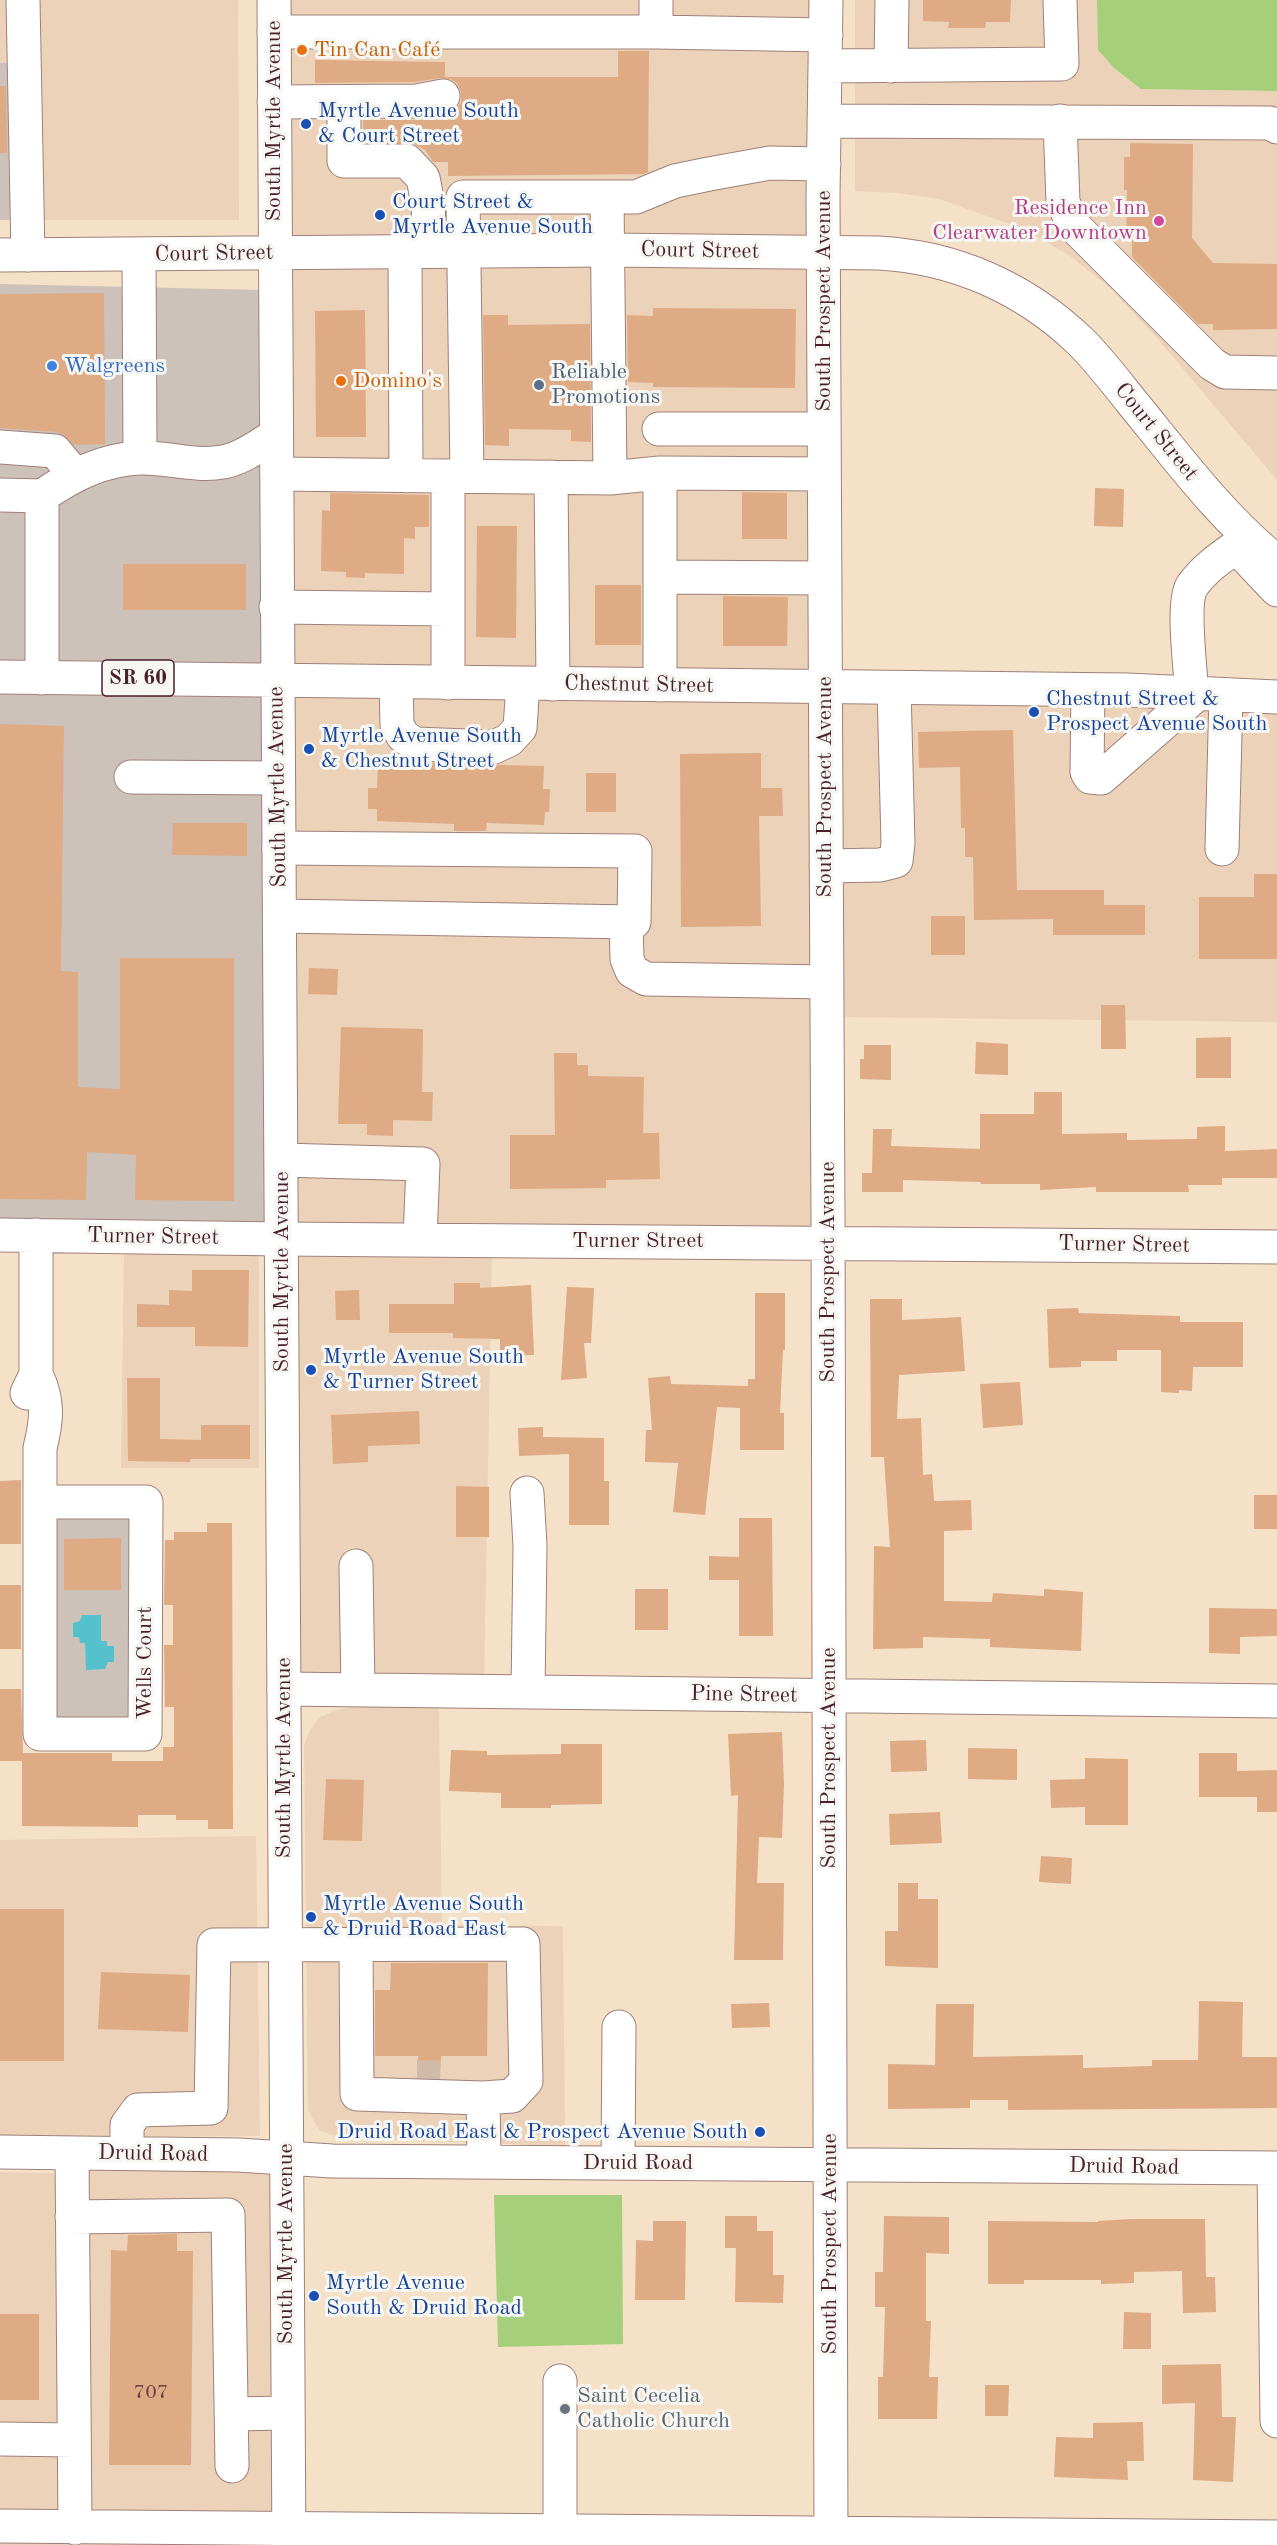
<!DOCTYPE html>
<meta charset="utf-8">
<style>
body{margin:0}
canvas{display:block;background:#f4e1c7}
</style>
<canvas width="1277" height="2545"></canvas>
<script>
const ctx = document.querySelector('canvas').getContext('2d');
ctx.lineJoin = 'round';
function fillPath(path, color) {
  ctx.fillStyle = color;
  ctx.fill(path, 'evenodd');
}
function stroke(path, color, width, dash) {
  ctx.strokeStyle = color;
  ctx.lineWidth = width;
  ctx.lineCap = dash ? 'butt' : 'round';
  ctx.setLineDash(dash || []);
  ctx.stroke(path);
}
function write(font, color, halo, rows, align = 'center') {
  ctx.font = font + ' "Old Standard TT",serif';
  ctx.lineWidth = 6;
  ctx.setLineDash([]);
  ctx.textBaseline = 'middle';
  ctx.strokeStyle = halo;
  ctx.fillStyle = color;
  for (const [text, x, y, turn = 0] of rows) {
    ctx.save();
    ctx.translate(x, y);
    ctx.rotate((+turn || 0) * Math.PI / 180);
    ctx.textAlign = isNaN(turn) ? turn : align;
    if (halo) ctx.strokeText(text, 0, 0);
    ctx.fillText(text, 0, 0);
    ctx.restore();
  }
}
fillPath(new Path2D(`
 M0,0H238L239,220H22V63H0Z
 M286,0H813L811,239H288Z
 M855,0H1097L1098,50L1114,68L1141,89L1277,91V480L1157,338L1109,287L1070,256L1024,229L939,199L898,193L855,191Z
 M607,264L811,267L812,672L289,666L288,268Z
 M289,695L812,701L815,1228L294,1226Z
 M837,701L1127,704L1277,711V1022L840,1017Z
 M124,1254L259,1255V1468H121Z
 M294,1254L492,1255L484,1677L299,1675Z
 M439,1706L442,1925L563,1926L565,2146L340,2138L319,2130L308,2110L304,1745L310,1730L319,1718L333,1711L348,1707Z
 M256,1836L260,2136L0,2137V1840Z
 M88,2167L274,2172L276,2513L0,2512V2172L88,2174Z
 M0,2541H276V2545H0Z`), '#ecd2b8');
fillPath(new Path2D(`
 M0,63H22V220H0Z
 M0,284L263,290L264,665L0,662Z
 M0,690L264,693L269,1224L0,1221Z
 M54,1516H133V1720H53Z`), '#cdc2b9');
fillPath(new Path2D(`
 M1097,0H1277V91L1141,89L1114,68L1098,50Z
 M494,2195H622L623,2344L498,2347Z`), '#a6cf7b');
fillPath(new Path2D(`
 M82,1615H101V1641H107V1646H114V1662H108L105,1669L86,1670L85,1643H80L79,1637H73V1623L80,1621Z`), '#54c1cc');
fillPath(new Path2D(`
 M923,0H1011L1010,22H986L985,28H948L949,22L923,21Z
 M618,51H649L648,172L644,174L448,176V162H433L425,150L414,144L363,142V120H417L447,114L456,110L461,102V92L457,83L450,79L440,78L415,82L315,83V60L445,62V77H618Z
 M0,86H6L7,153H0Z
 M1130,143L1193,144L1192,238L1213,263L1277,264V329L1213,330V324H1198L1132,257V239H1126L1127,190H1124V157H1130Z
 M104,293L105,444L74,445L64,435L57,432L0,428V294Z
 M653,308L796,309L795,388L653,387V383L628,382L627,315L653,316Z
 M365,310L366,437H316L315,311Z
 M483,315H508V325L590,324L591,442L571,441V430L509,429V446L485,445Z
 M1095,488L1124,489L1123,527L1094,526Z
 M742,492L787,493V539H742Z
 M330,493L429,495V527H415V539L404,538V574L365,573V578L346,577V572L321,571L322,510L330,511Z
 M477,526H517L516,638L476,637Z
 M123,564H246V610H123Z
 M595,585H641V645H595Z
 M723,596L788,597L787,646H723Z
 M0,724L64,726L61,971L78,972V1087L120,1089V958H234V1201L135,1200L136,1155L87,1152L86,1200L0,1199Z
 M1013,730L1017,890H1104V905H1145V935H1053V919L974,920L973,857H965V828H961L960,767L919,768L918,732Z
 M761,753V788H782L783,816H759L761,926L681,927L680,754Z
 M378,762L544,766L543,789H550L549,812H545L544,825L487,823L486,831H454V824L377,821V809H368V788H377Z
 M586,773H616V812H586Z
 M173,823H247V856L172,855Z
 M1254,874H1277V959H1199V897H1254Z
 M931,916H965V955H931Z
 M309,968L338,969L337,995L308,994Z
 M1101,1005H1125L1126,1049H1101Z
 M341,1027L423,1029L422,1092H433L432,1121L393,1120V1136L367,1135V1124H338Z
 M1231,1037V1078H1196V1038Z
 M976,1042L1008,1044V1075L975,1074Z
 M864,1045H891V1080L860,1079V1059H864Z
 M554,1053H577V1065H588V1076L644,1077L643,1133H659L660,1179L606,1180V1188L510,1189V1135H555Z
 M1034,1092H1062V1134L1127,1133V1140L1197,1139V1127L1225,1126V1151L1277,1149V1178H1222V1185H1188L1189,1192H1096V1187L1040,1190V1184H981L980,1182L903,1180V1192H862V1173H872L873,1129H892L891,1146L980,1149V1114H1034Z
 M192,1270H249L248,1347L195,1346V1327H137V1304L169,1305V1290L192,1291Z
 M454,1283H480V1288L531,1285L534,1355L500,1356V1339L453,1338V1333H389V1304H454Z
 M567,1287L594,1288L591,1343H584L587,1378L561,1380Z
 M359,1290L360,1320H336L335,1291Z
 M755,1293H785V1350H783L780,1413H784V1450H740V1408L717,1407L705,1515L673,1512L678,1463L645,1462L646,1430H652L648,1378L670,1376L671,1384L748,1386V1379H755Z
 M870,1299H902V1320L961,1317L965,1371L899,1375L897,1419L921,1418L923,1475L932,1474L934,1501L971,1500L972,1530L944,1531V1601L992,1602L993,1593L1044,1596V1589L1083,1592L1081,1651L990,1647V1639L923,1637V1648L873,1649L874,1546L890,1547L884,1457H871Z
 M1078,1308L1079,1313L1180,1316V1322H1243V1367H1193L1192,1391L1179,1390V1393L1161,1392V1350H1117V1361H1081V1367L1049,1368L1047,1309Z
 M127,1378H160V1439L201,1440V1425H250V1459H190V1462L128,1461Z
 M1020,1382L1023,1425L983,1428L980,1384Z
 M419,1411L420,1444L368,1446V1462L333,1464L331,1415Z
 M543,1427V1437L604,1438V1481H609V1525H569V1454L519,1456L518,1428Z
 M21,1480V1544H0V1481Z
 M456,1486L489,1487V1537H456Z
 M1254,1495H1277V1529H1254Z
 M739,1518H772L773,1636H739V1580H709V1556L739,1557Z
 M207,1523H232L233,1829H208V1820H176V1815H138V1827L22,1826V1761H0V1689H21L23,1753H112V1761H163V1747H174V1707H165L164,1645H173V1605H164L165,1540H174V1532H207Z
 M121,1538V1590H64V1539Z
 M0,1585H21V1649H0Z
 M635,1589H668V1630H635Z
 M1209,1608L1277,1609V1636L1240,1637V1654L1209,1653Z
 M782,1732L784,1785L782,1838L759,1837L757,1883H784L783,1960H734L738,1795L731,1796L728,1734Z
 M926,1740L927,1771L891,1772L890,1741Z
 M561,1744H602V1804L551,1805V1808H501V1793L449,1791L451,1750L487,1751V1755L561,1754Z
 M968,1748L1017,1749V1780L968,1779Z
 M1199,1753H1237V1771L1277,1770V1812H1257V1797H1199Z
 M1085,1758L1128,1759V1825H1085V1807L1051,1808L1050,1780L1085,1779Z
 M326,1779L364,1780L362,1841L323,1840Z
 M940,1812L942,1843L890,1845L889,1814Z
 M1041,1856L1072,1858L1071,1884L1039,1882Z
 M898,1883H918V1899H938V1968L885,1966V1931H898Z
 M0,1909H64V2061H0Z
 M391,1963H488L487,2056H441L440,2078L417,2077L418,2056H375V1990H390Z
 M101,1972L190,1975L188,2032L98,2029Z
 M1199,2001L1243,2002L1242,2057H1277V2108L1008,2110V2100H970V2108L888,2109V2064L935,2065L936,2004H974L973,2057L1083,2055V2068L1152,2066V2060H1198Z
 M769,2003L770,2027L732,2028L731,2004Z
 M725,2216H757V2231H773V2275H784L783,2303L735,2302L736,2248H725Z
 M884,2216L949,2217V2254L926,2253V2321H931L929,2377H938L937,2419H878V2377H883L885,2307H875V2272H883Z
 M1132,2219H1205L1206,2277H1215L1216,2312L1183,2313L1182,2271L1134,2272V2283L1101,2284V2280H1024V2284H988V2221L1098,2222V2221Z
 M653,2221H686L685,2300H635L636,2240L653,2241Z
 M177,2234V2251H193L191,2465H109L111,2250L127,2251L128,2235Z
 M1124,2312L1151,2313V2349H1123Z
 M0,2314H39V2400H0Z
 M1221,2364L1222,2417H1236L1233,2482L1193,2480L1195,2403L1162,2404V2365Z
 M985,2385H1009L1008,2416H985Z
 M1143,2422L1144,2461H1127L1128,2480L1054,2477L1056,2437L1093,2438V2423Z`), '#deab84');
stroke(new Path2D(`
 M417,2077H440`), '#d2baa8', 33, [33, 16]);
const minor = new Path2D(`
 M23,0L28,255
 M656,0V32
 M826,0L823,196L828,1215L831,2545
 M274,32H656L826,35
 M825,66L1062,64L1060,0
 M891,66L892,0
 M274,102L417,101L443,96
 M344,102V161H407L423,178L428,203L430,251
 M824,121L1270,123L1277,127
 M1060,121L1063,202L1073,225L1212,364L1225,372L1277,373
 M607,197L610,478
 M405,252L406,476
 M139,255L140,458
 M659,429H824
 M0,447L55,451L75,475
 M277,474L610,478L660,473L824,474
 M467,476L463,197H636L675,181L709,174L770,163L824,164
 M551,477L553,684
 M0,495L42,496
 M662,577L825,578
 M276,607L448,609
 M42,678V496C71,476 103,459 140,458C167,457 195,467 223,462C241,459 260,445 276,435
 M396,683L397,725L403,736L415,744L494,747L509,740L520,728L523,684
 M448,683V476
 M1191,684C1190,663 1182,602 1192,586C1204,569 1220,558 1237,546
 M660,685V473
 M1088,690L1087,772L1090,777L1101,778L1198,693
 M131,777L278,778
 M279,848L635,851L634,922L280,916
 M1222,849L1226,695
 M826,866L880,865L896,861L898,843L894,688
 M626,922L627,959L632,971L646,979L827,982
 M282,1160L423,1164L420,1240
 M0,1235L281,1239L1277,1247
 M36,1374C49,1401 47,1420 40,1448V1734H145L146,1502H41
 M27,1393L36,1374V1235
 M527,1493L530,1546L528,1692
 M356,1566L358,1690
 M284,1689L1277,1701
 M483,2098L484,2162
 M0,2152L238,2155L332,2161L1277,2168
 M72,2153L75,2528
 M127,2153V2125L138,2110L211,2108L214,1945L523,1944L526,2081L512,2096L483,2098L357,2094L356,1946
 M618,2163L619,2027
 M1274,2168L1277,2421
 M72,2217L228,2215L232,2466
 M560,2381V2532
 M232,2414L286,2413
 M0,2439L74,2440
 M0,2526L1277,2537`);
const major = new Path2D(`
 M274,0L289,2545
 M0,255L607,250L878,253C955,257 1025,288 1081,342C1099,360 1115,381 1131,401C1177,457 1220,516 1277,562
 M1239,550L1277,590
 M0,677L1127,690L1277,697`);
stroke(minor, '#9f8079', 35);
stroke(major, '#9f8079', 35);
stroke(minor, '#fff', 33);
stroke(major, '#fff', 33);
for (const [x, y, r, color] of [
 [302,50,6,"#e8710a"],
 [306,124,6,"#1a4fb4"],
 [380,215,6,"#1a4fb4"],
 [1159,221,6,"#d1479c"],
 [52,366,6,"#3f7fe0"],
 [341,381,6,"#e8710a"],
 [539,385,6,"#5c6f8a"],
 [1034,712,6,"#1a4fb4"],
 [309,749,6,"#1a4fb4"],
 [311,1370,6,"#1a4fb4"],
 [311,1917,6,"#1a4fb4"],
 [760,2132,6,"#1a4fb4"],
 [314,2296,6,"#1a4fb4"],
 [565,2409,6,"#6b7280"]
]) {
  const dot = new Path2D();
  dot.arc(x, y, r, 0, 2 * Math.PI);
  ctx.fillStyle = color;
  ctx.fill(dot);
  stroke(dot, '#f6f6f2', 2);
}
write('20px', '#6f4241', null, [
 ["707",151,2393]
]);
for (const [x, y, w] of [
 [138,678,72]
]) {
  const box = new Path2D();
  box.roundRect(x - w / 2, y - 18, w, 36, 4.5);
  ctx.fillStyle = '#f6f6f2';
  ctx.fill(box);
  stroke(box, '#4a1f2b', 1.5);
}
write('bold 21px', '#4a1f2b', null, [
 ["SR 60",138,678]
]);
write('22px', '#c56008', '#f6f6f2', [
 ["Tin Can Café",314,50],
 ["Domino's",353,381]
], 'left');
write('22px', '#164399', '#f6f6f2', [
 ["Myrtle Avenue South",318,111],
 ["& Court Street",318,136],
 ["Court Street &",392,202],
 ["Myrtle Avenue South",392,227],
 ["Chestnut Street &",1046,699],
 ["Prospect Avenue South",1046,724],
 ["Myrtle Avenue South",321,736],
 ["& Chestnut Street",321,761],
 ["Myrtle Avenue South",323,1357],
 ["& Turner Street",323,1382],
 ["Myrtle Avenue South",323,1904],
 ["& Druid Road East",323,1929],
 ["Druid Road East & Prospect Avenue South",748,2132,"right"],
 ["Myrtle Avenue",326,2283],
 ["South & Druid Road",326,2308]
], 'left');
write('22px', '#4a1f2b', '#f6f6f2', [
 ["South Myrtle Avenue",274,121,-90],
 ["Court Street",700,251,1],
 ["Court Street",214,254,-1],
 ["South Prospect Avenue",824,301,-90],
 ["Court Street",1156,432,51],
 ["Chestnut Street",639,685,1],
 ["South Myrtle Avenue",278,787,-91],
 ["South Prospect Avenue",825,787,-90],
 ["Turner Street",153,1237,1],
 ["Turner Street",638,1241],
 ["Turner Street",1124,1245,1],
 ["South Myrtle Avenue",282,1272,-90],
 ["South Prospect Avenue",828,1272,-90],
 ["Wells Court",145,1663,-90],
 ["Pine Street",744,1695,1],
 ["South Myrtle Avenue",284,1758,-90],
 ["South Prospect Avenue",829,1758,-90],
 ["Druid Road",153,2154,1],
 ["Druid Road",638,2163],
 ["Druid Road",1124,2167,1],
 ["South Myrtle Avenue",286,2244,-90],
 ["South Prospect Avenue",830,2244,-90]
]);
write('22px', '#b23c85', '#f6f6f2', [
 ["Residence Inn",1147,208],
 ["Clearwater Downtown",1147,233]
], 'right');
write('22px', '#366cbe', '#f6f6f2', [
 ["Walgreens",64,366]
], 'left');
write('22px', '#4e5e75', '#f6f6f2', [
 ["Reliable",551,372],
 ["Promotions",551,397]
], 'left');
write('22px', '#5b616d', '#f6f6f2', [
 ["Saint Cecelia",577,2396],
 ["Catholic Church",577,2421]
], 'left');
</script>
